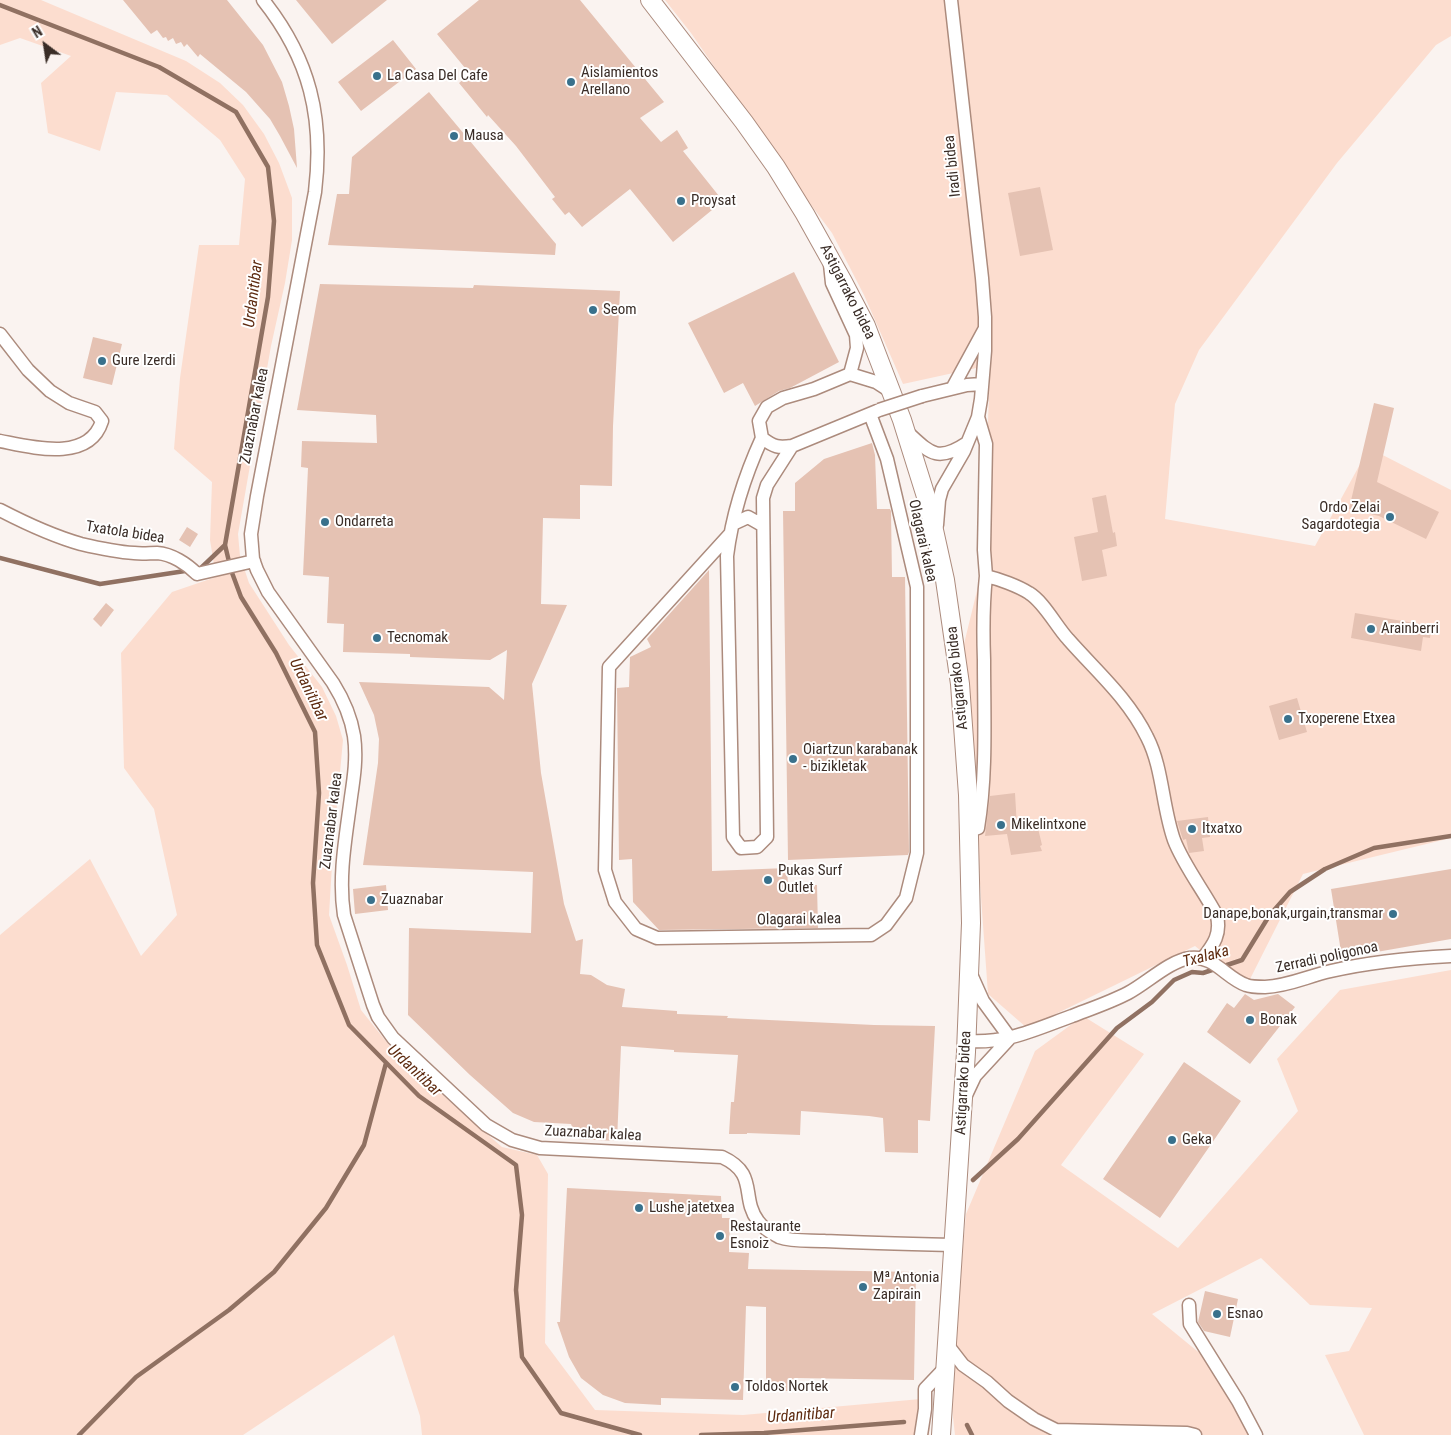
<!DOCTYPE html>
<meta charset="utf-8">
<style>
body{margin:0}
#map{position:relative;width:1451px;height:1435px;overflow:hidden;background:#faf3f0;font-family:"Roboto Condensed",sans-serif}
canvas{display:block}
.north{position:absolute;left:20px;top:20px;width:50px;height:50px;-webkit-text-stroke:4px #fff;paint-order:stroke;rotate:329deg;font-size:14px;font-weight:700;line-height:20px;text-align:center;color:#3a2d27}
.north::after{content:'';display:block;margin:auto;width:18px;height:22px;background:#3a2d27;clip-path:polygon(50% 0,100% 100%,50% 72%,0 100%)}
</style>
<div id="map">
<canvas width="1451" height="1435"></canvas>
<div class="north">N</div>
</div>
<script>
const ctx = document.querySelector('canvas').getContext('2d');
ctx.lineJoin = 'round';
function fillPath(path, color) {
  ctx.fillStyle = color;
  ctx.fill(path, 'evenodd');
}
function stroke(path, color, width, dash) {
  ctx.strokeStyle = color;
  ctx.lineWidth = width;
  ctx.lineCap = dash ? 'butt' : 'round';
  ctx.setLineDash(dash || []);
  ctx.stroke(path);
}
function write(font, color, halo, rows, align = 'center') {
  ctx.font = font + ' "Roboto Condensed",sans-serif';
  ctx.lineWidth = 4;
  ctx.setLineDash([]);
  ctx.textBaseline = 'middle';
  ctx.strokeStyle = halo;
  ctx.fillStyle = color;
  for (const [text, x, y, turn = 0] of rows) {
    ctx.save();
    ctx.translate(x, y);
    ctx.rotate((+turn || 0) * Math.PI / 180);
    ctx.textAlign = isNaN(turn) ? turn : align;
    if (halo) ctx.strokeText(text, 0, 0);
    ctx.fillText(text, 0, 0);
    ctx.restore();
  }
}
fillPath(new Path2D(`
 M0,0H41L186,61L220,83L243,105L264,134L279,163L292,198V240L285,283L271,346L238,534L240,556L249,583L289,645L322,687L336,716L343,740L333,848L329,915L347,965L361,1010L397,1055L502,1147L537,1155L548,1174L545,1343L595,1410L743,1415L932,1398L929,1435H422L420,1416L394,1335L243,1435H0V935L90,859L141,956L177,915L154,809L124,768L121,653L172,592L216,577L210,540L212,482L174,449L180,378L199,245H239L245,179L220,140L167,95L116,92L100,151L48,133L41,83L71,56L20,38L0,45Z
 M665,0H1451V36L1436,45L1337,163L1199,350L1175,404L1165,519L1315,546L1369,448L1451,490V838L1303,874L1246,987L1195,946L1027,1028L988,994L963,648L983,566L990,365L903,384L864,295L832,233L791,178L691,33Z
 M1451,970V1435H1364L1325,1355L1349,1351L1372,1308L1310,1305L1261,1258L1152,1314L1219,1369L1258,1435H955L950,1390L966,1214L1035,1051L1083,1016L1144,1054L1061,1165L1178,1248L1298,1111L1277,1059L1340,990Z`), '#fcddcf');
stroke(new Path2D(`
 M0,5L159,67L236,112L268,167L274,221L268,297L225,545L231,570L241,597L276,653L315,732L319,793L313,883L317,945L349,1025L419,1096L516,1165L522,1215L516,1290L522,1357L561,1413L640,1435
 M0,558L100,584L185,571
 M202,567L225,545
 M973,1180L1018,1139L1117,1028L1152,1002L1174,980L1192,972L1203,973L1242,960L1269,916L1290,892L1325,869L1374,848L1451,836
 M967,1425L972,1435
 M79,1435L136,1377L229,1310L274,1272L326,1208L364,1145L386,1063
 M701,1435L764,1433L904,1422`), '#907162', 4.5);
fillPath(new Path2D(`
 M123,0H227L263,45L282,82L289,106L294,129L297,168L280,136L270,119L246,92L200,54L198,57L187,44L184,47L181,42L176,44L173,38L168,41L166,37L163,38L157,30L151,34Z
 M296,0H387L332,44Z
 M479,0H580L664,102L640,118L661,142L677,130L688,148L683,151L723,201L673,242L630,189L582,227L569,212L565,215L552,199L555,197L516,146L488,115L487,117L459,83L470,74L437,34Z
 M393,40L416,69L361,111L338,82Z
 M429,92L556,244L555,255L328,245L337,194H349L352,157Z
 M1040,187L1053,250L1020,256L1008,193Z
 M794,272L839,362L790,388L779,391L755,406L743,383L724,393L688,323Z
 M320,284L473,288L474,285L620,291L613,426L612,486L580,485V519L543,518L541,604L567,605L532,684L541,773L564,904L576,941L583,939L580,974L591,975L607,985L625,989L622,1007L677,1011V1014L728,1016L727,1018L874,1025L935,1026L930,1121L918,1120V1153L885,1152L883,1118L869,1116L801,1111L800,1135L747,1133V1134H729L731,1102H734L738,1055L674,1052V1050L621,1046L617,1141L577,1139L571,1124L534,1122L513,1113L470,1075L408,1015L409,928L531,933L533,872L363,865L378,763L379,739L374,715L359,682L489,687L504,700L507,650L490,660L410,657V654L343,652L344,624L327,623L329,577L303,575L308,468L301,467L302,441L377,443L376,415L297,410Z
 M93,337L122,344L112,385L83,378Z
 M1374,403L1394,408L1377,482L1439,512L1426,539L1379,516L1349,509Z
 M872,443L875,455L877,509H890L891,511L892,577H905L909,852L908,855L788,860L783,511H795V483L824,459Z
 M1106,495L1113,533L1115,532L1117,546L1102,550L1107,576L1082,581L1074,537L1098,532L1092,498Z
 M187,527L198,534L190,547L179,540Z
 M709,570L712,871L787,868L788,885H817L818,928L659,930L633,902L632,859L619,860L617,688L629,687L630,657L651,647L647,639Z
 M106,603L114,610L101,627L93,619Z
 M1355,613L1432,626L1430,638L1423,637L1421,651L1351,638Z
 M1297,698L1307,732L1279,740L1269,706Z
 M1015,793L1017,827L1037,824L1042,845L1040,846L1042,851L1011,855L1007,834L985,836L990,796Z
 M1208,817L1210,837L1202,838L1204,851L1189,853L1186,839L1183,840L1177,821Z
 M1451,869V939L1342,958L1331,889Z
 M386,885L388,910L355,914L353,889Z
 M1245,994L1254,1000L1278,994L1295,1007L1250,1064L1207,1032L1227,1003L1234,1008Z
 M1184,1062L1241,1101L1160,1218L1103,1179Z
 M567,1188L721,1196L722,1218H730L729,1252L749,1253L748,1269L916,1272L914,1380L796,1378L797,1391H766V1307L746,1306L743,1400L661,1398V1405L625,1403L603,1395L581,1378L569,1357L557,1322H560Z
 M1205,1291L1238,1299L1230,1337L1204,1331L1198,1322Z`), '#e5c2b3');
const street = new Path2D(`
 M263,0C310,59 324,118 315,192L257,496L251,534L253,559L257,570L268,592L333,683C343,699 351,717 354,736C357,757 354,777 351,797C346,836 338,876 344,915L373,1005L378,1017L393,1038L486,1125L512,1140L540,1148L722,1157C759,1174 740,1197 758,1221C763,1228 771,1233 779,1237C793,1242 811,1240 825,1241C868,1243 910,1244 952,1245
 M830,264L832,283L856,335L857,348L850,374
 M0,334L28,370L50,391L69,403L95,412L102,421C89,463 31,447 0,441
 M953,387L984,330
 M922,396L967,385L982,384
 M877,411L792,446C778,448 774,447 762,438L759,421L767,407L783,398L814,389L850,374L876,382L893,393
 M978,417L986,444L984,550L986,576C999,579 1018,586 1029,593C1044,602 1056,626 1068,639C1096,671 1128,698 1147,737C1163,768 1162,806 1174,840C1184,866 1204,891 1217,916C1221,934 1214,944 1203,958
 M906,431C930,453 937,463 967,443
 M762,438C745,475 732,516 727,556L733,837L741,848L757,847L767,837L763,498L767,485L792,446
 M0,510C25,523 53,536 81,544C98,548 117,552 134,553C142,554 150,553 157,553C172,554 187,564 197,574L254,561
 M733,524L748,517L762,525
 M937,525L939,500L942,489L964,451L978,417L981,399L985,351V317L982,278L951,0
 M730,534L609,667L605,870L615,902L636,929L657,938L871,935L886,925L906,898L917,853V587L887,459L870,414
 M969,831L978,828C987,774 984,716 984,660C983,632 983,604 986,576
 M970,972L983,1001L1010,1038
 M967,1041C1006,1044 1036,1029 1072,1016C1090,1009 1111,1002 1128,993C1147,983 1169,961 1190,958C1214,955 1226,978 1246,985C1251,987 1260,987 1265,987C1289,986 1308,976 1331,971C1370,962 1411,958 1451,956
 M966,1095L975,1076L1010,1038
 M1189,1305L1190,1324L1238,1401L1256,1435
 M946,1343L963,1365L987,1382L1008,1401L1034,1419L1056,1430L1187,1433L1195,1435
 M921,1435L925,1409V1389L945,1368`);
const secondary = new Path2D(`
 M650,0L744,122L776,167L805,214L843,282L866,326L902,420L928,503L945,580L960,684L968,795L971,923L966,1052L941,1435`);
stroke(street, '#ac8b7d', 15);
stroke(secondary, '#ac8b7d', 20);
stroke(street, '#fff', 12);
stroke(secondary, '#fff', 18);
const streetBridge = new Path2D(`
 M879,410L922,396`);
stroke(streetBridge, '#ac8b7d', 15, []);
stroke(streetBridge, '#fff', 12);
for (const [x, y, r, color] of [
 [377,76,5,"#39718c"],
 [571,82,5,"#39718c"],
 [454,136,5,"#39718c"],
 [681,201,5,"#39718c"],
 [593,310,5,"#39718c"],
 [102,361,5,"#39718c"],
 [1390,517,5,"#39718c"],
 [325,522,5,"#39718c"],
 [1371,629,5,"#39718c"],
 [377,638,5,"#39718c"],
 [1288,719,5,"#39718c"],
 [793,759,5,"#39718c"],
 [1001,825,5,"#39718c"],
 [1192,829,5,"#39718c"],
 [768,880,5,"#39718c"],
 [371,900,5,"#39718c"],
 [1393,914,5,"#39718c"],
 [1250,1020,5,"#39718c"],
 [1172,1140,5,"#39718c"],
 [639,1208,5,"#39718c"],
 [720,1236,5,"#39718c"],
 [863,1287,5,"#39718c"],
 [1217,1314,5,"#39718c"],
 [735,1387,5,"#39718c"]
]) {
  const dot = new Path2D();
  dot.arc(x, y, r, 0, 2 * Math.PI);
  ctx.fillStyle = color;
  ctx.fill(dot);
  stroke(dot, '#fff', 2);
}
write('15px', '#3a2d27', '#fff', [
 ["Aislamientos",581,73],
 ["Arellano",581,90],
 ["La Casa Del Cafe",387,76],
 ["Mausa",464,136],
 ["Proysat",691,201],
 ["Seom",603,310],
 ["Gure Izerdi",112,361],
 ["Ordo Zelai",1380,508,"right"],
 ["Sagardotegia",1380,525,"right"],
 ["Ondarreta",335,522],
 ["Arainberri",1381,629],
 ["Tecnomak",387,638],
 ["Txoperene Etxea",1298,719],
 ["Oiartzun karabanak",803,750],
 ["- bizikletak",803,767],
 ["Mikelintxone",1011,825],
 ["Itxatxo",1202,829],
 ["Pukas Surf",778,871],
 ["Outlet",778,888],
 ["Zuaznabar",381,900],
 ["Danape,bonak,urgain,transmar",1383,914,"right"],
 ["Bonak",1260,1020],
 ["Geka",1182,1140],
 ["Lushe jatetxea",649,1208],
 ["Restaurante",730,1227],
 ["Esnoiz",730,1244],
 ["Mª Antonia",873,1278],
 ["Zapirain",873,1295],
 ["Esnao",1227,1314],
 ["Toldos Nortek",745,1387]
], 'left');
write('15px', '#3a2d27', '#fff', [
 ["Iradi bidea",953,166,-96],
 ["Astigarrako bidea",847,292,63],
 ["Zuaznabar kalea",255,416,-79],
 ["Txatola bidea",125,533,9],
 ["Olagarai kalea",922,541,77],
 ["Astigarrako bidea",958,678,-96],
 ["Zuaznabar kalea",332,821,-83],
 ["Olagarai kalea",799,920,-1],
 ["Zerradi poligonoa",1327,958,-12],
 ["Astigarrako bidea",964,1083,-87],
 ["Zuaznabar kalea",593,1134,3]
]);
write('italic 16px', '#5e2b10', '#fff', [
 ["Urdanitibar",254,294,-83],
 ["Urdanitibar",308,690,64],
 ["Txalaka",1206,957,-15],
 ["Urdanitibar",414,1071,43],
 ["Urdanitibar",801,1416,-4]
]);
</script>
